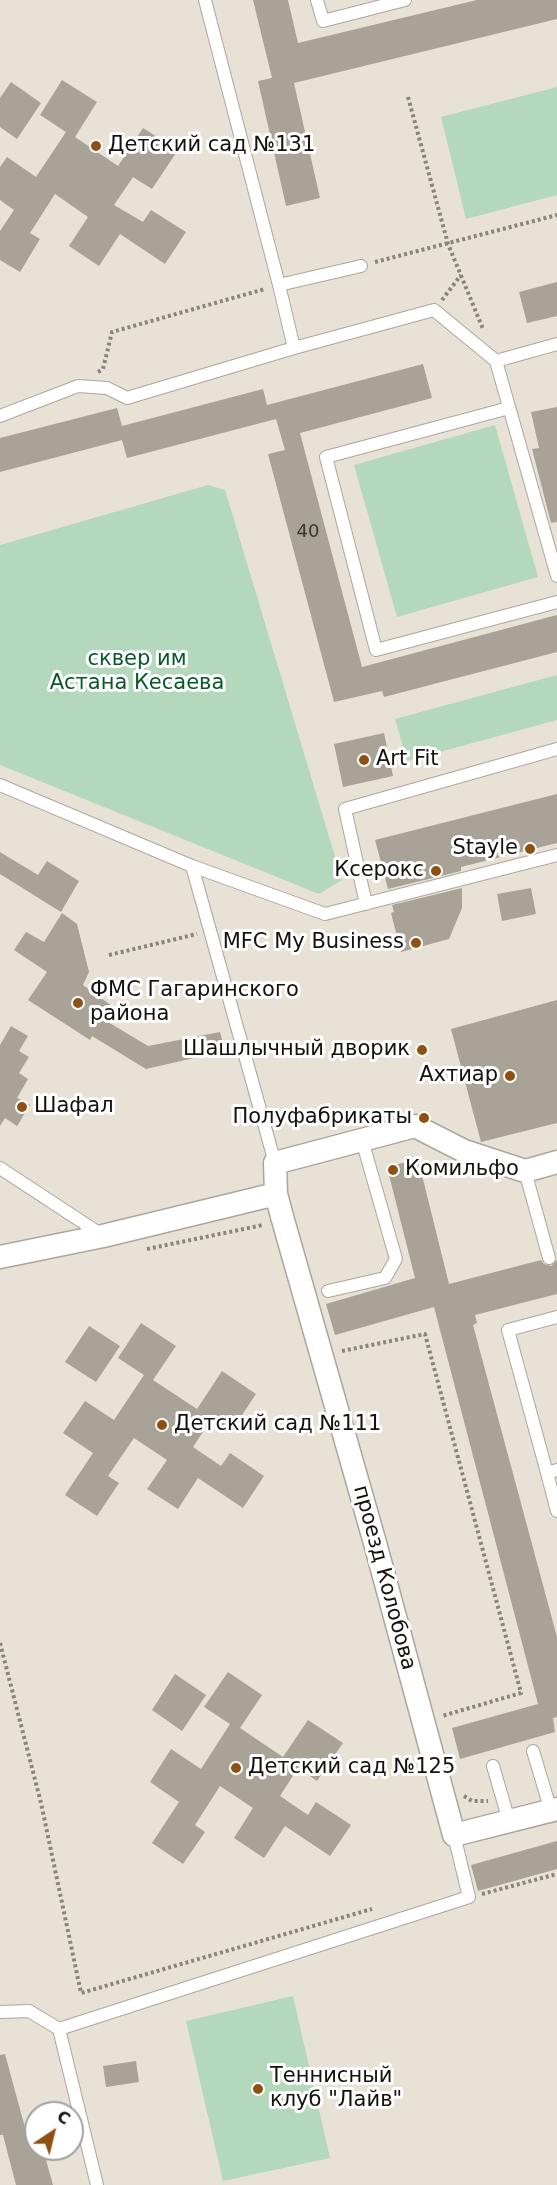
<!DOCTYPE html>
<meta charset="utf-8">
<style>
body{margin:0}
#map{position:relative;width:557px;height:2185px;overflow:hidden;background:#e8e1d6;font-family:"DejaVu Sans",sans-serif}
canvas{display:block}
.north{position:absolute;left:24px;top:2101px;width:60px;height:60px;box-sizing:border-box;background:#fff;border:2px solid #a1a09f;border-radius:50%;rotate:35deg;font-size:16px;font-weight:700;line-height:24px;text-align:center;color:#14110e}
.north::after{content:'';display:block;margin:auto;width:21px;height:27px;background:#8e5013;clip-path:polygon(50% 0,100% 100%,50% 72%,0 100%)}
</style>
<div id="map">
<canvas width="557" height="2185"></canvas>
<div class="north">С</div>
</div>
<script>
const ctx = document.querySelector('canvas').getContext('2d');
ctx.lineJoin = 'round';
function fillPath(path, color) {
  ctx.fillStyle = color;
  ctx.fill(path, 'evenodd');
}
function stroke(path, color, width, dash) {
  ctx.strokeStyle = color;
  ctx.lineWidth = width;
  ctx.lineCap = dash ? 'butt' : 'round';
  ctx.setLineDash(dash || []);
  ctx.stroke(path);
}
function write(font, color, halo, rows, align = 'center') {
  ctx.font = font + ' "DejaVu Sans",sans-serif';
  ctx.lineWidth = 6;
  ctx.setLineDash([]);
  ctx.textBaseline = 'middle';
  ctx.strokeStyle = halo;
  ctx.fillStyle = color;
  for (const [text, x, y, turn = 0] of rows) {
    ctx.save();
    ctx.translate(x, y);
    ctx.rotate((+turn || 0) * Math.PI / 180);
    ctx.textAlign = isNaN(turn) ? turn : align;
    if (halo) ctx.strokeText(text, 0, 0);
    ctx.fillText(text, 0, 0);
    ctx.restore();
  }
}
fillPath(new Path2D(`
 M557,87V195L466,219L441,117Z
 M495,425L538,577L397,617L354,465Z
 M208,485L225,490L342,880L319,894L0,765V545Z
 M557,675V720L407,761L395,719Z
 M293,1996L330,2158L223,2181L186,2021Z`), '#b4d8bb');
fillPath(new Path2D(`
 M253,0H288L298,43L477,0H557V19L294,83L320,198L286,206L258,81L272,78Z
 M62,80L97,102L75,137L118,166L143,128L178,150L152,189L133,177L114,205L143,222L151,210L186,232L165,264L120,234L99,266L69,246L88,217L55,194L30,233L40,239L20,272L0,260V231L14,210L0,200V167L7,157L36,177L66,132L40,115Z
 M11,82L41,103L17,139L0,127V98Z
 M557,282V316L527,323L519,292Z
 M423,364L432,398L300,433L362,667L557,615V652L384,697L382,691L334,702L268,454L285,450L276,419L127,458L122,440L0,472V438L117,408L122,426L263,389L267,405Z
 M557,407V522L551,523L532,449L539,448L531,412Z
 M384,733L393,776L343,787L334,744Z
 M557,794V843L461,867V871L388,889L375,840Z
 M0,852L38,875L47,861L79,881L61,912L0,874Z
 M462,888V908L449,939L401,952L391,913L394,912L392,905Z
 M531,888L536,914L502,921L497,894Z
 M62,913L77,924L89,972L83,985L112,1006L103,1019L148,1046L220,1032L225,1051L146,1069L92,1036L90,1040L28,1000L47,972L14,950L26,932L44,942Z
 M557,1000V1123L481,1142L451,1029Z
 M11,1026L28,1036L19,1051L29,1057L19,1073L28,1079L17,1098L30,1105L17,1126L5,1118L0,1126V1045Z
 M418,1159L449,1284L541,1260L544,1264L551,1266L557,1260V1294L475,1315L477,1323L473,1325L557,1637V1717L553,1718L555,1732L460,1759L452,1728L538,1704L434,1307L335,1335L326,1304L415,1278L387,1167Z
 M141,1323L176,1346L153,1380L197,1409L222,1371L256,1394L230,1433L211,1420L193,1447L221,1466L230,1453L264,1476L243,1508L198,1478L178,1509L147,1489L167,1460L134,1438L108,1476L119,1483L97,1516L65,1495L93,1453L63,1433L85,1401L114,1420L144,1375L118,1358Z
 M89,1326L120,1346L96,1382L65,1362Z
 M228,1672L262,1695L240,1728L283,1757L308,1720L343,1743L317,1781L298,1768L280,1796L308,1815L316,1802L351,1825L330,1856L285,1826L264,1858L234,1838L253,1808L220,1786L195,1825L205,1832L183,1864L152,1843L179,1802L150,1782L171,1749L201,1769L230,1724L204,1707Z
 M175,1674L206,1695L182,1731L152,1710Z
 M557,1841V1869L478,1891L471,1865Z
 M5,2054L27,2135L36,2133V2149H43L53,2185H16L3,2135H0V2055Z
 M136,2061L139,2082L106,2087L103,2066Z`), '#a9a297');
const service = new Path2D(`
 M205,0L279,285L361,266
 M317,0L323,21L405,0
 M294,348L434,310L496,361L557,576
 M496,361L557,344
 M509,408L326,457L376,650L557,602
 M0,416L78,386L107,388L127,398L294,348L279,285
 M0,785L192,866L325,914L557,855
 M192,866L275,1163
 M366,904L345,809L557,749
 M0,1168L102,1235
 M525,1171L549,1258
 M328,1291L385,1278L396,1259L362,1140
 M557,1317L508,1330L547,1473L557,1470
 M547,1473L557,1511
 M533,1751L551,1811
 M493,1766L509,1821
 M0,2012L29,2011L59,2029L469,1897L454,1835
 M59,2029L97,2185`);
const minor = new Path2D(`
 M557,1162L525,1171L464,1151L415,1126L275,1163L276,1194L283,1220L375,1543L454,1835L557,1809
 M0,1257L103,1236L276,1194`);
stroke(service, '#ada69b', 14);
stroke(minor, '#ada69b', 25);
stroke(new Path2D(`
 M408,97L448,244L483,329
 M375,262L557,215
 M442,300L461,275
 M98,372L103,369L112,332L265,289
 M109,955L197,934
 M147,1249L263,1225
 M342,1351L425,1334L521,1693L442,1716
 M0,1643L41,1803L81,1993L372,1909
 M464,1796L472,1801H488
 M482,1894L557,1874`), '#89847c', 4, [3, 3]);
stroke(service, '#fff', 12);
stroke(minor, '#fff', 22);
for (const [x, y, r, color] of [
 [96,146,6,"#8e5013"],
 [364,760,6,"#8e5013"],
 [530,849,6,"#8e5013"],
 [436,871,6,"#8e5013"],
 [416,943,6,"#8e5013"],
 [78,1003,6,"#8e5013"],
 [422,1050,6,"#8e5013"],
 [510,1076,6,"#8e5013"],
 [22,1107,6,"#8e5013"],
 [424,1118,6,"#8e5013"],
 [393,1170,6,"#8e5013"],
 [162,1425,6,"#8e5013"],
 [236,1768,6,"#8e5013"],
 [258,2089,6,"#8e5013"]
]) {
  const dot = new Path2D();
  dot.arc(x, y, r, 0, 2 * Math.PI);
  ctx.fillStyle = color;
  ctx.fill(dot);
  stroke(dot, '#fff', 2);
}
write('18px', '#393530', null, [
 ["40",308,532]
]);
write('21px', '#14110e', '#fff', [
 ["Детский сад №131",108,146],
 ["Art Fit",376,760],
 ["Stayle",518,849,"right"],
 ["Ксерокс",424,871,"right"],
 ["MFC My Business",404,943,"right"],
 ["ФМС Гагаринского",90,991],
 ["района",90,1015],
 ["Шашлычный дворик",410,1050,"right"],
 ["Ахтиар",498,1076,"right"],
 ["Шафал",34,1107],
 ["Полуфабрикаты",412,1118,"right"],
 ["Комильфо",405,1170],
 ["Детский сад №111",174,1425],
 ["Детский сад №125",248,1768],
 ["Теннисный",270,2077],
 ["клуб \"Лайв\"",270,2101]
], 'left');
write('21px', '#08582a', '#fff', [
 ["сквер им",137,660],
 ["Астана Кесаева",137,684]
]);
write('21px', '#14110e', '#fff', [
 ["проезд Колобова",384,1578,75]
]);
</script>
